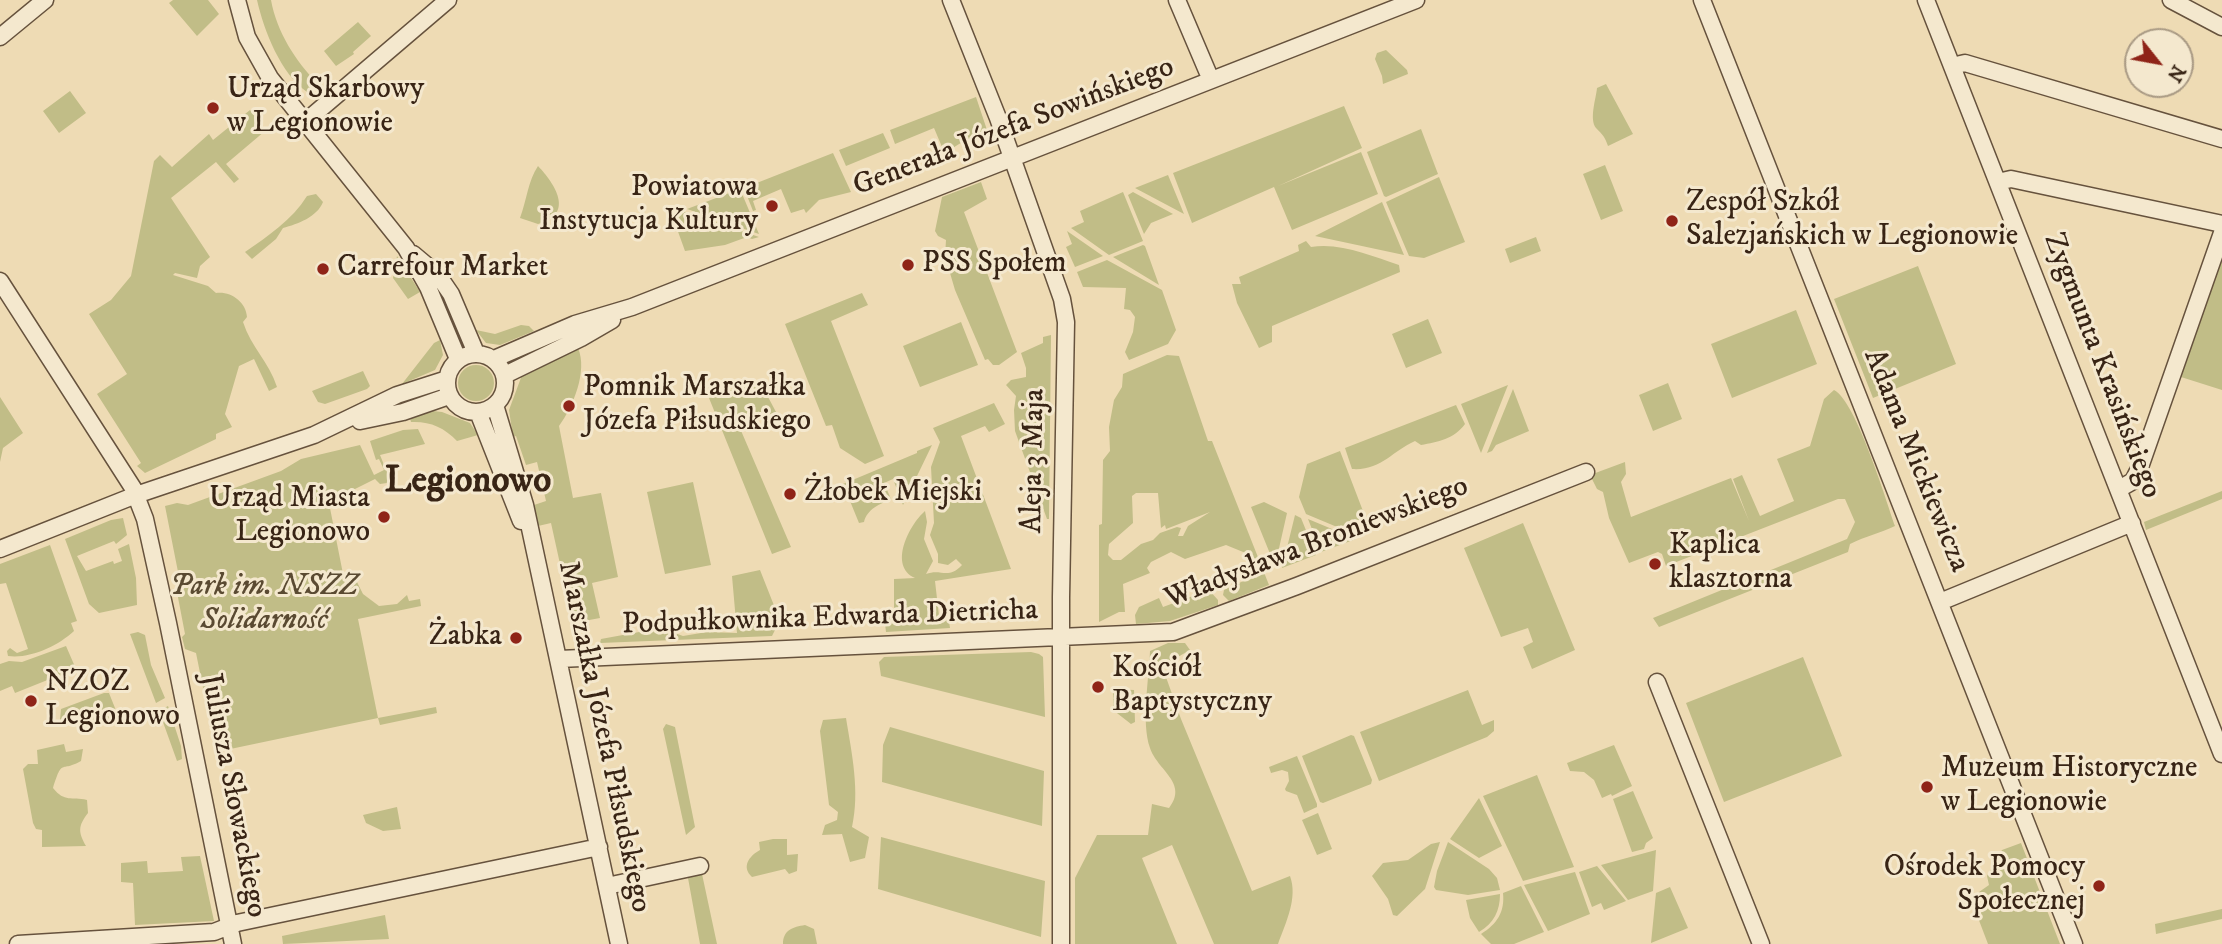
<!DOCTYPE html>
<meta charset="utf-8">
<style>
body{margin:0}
#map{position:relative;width:2222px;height:944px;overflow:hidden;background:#eedbb4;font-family:"IM FELL DW Pica",serif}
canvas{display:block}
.north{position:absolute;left:2124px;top:28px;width:70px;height:70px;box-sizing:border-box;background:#f4e8ce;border:2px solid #a99a84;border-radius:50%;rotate:121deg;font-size:19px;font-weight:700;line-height:28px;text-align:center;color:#382415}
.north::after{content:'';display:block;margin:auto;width:24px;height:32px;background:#8f2418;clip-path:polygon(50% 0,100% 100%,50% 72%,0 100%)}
</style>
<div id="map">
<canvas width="2222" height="944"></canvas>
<div class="north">N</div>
</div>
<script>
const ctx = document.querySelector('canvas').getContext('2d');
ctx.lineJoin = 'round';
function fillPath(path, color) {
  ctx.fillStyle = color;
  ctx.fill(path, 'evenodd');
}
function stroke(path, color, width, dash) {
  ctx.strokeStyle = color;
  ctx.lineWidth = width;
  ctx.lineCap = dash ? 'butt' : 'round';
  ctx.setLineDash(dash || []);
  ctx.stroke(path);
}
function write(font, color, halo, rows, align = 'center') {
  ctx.font = font + ' "IM FELL DW Pica",serif';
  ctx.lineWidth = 6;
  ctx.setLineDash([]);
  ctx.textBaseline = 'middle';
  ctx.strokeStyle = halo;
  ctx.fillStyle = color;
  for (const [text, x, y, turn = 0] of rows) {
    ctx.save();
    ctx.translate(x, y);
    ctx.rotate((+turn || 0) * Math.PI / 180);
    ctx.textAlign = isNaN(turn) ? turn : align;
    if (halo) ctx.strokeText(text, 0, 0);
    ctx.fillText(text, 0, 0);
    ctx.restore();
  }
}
fillPath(new Path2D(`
 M173,0H208L219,14L197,36L169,3Z
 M257,0H271C277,33 296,61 317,83L307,92C281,74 264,31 257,0Z
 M358,22L371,36L353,52L354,54L336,66L324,51Z
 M1386,50L1407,70L1408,74L1383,84L1382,76L1375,59L1377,53Z
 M1606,84L1633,134L1608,146C1605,137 1603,135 1596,128C1589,119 1596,99 1597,88Z
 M70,91L86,113L59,133L43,111Z
 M976,97L988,133C979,144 973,140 961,143C956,145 950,151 945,154L934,128L895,144L890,130Z
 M1344,106L1362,148L1278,186L1361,152L1378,194L1292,230L1274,187L1192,223L1173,173Z
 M250,110L265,131L226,164L239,179L234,183L216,162L171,198L210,257L200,266L197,278L175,273L173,275L208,286L216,293C231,291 246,302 247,317L243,322C251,347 269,362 277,387L269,391L254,359L239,366L225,414L232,427L216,434V439L145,473L137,466L141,463L97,394L127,374L89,314L111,300L131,276L154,161L160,155L172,167L209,134L213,140Z
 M1421,129L1438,174L1386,197L1384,196L1367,152Z
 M883,133L890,148L846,166L839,150Z
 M833,153L851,192L819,200L806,213L804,209L791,213L781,189L753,201L756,210L753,211L744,188Z
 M1605,165L1623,211L1601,220L1583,174Z
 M538,166C554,183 576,214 538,224L520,218C527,199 528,181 538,166Z
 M1168,175L1184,214L1135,188Z
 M1439,177L1465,242L1424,258L1409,256L1386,202Z
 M981,182L987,199L964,212L1017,352L999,365H993L988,359L985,360L955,290L945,256L946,240L938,236L935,231L942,197Z
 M740,189L759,234L687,209Z
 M1123,192L1143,241L1109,255L1071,228L1084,222L1080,211Z
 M1133,192L1173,214L1151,223L1144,234L1128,195Z
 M316,194L323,202C317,217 298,224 283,228L276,239L252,259L245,252C268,236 292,220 307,196Z
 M1382,202L1404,255L1315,236Z
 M683,211L759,237L752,239L747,237L725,245L685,251L672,215Z
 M1067,231L1103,256L1075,267L1066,247L1072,244Z
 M1536,237L1541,251L1510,263L1505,249Z
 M1306,241L1311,247C1340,242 1372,256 1399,265L1400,272L1272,326V342L1259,348L1237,303L1232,284H1241L1239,277L1299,251L1298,245Z
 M1143,245L1145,246L1159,285L1113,257Z
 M397,256L420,292L408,299L393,278Z
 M2222,259V390L2181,377Z
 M1107,260L1162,290L1176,330L1168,344L1129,360L1125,352L1133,332L1135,317L1130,310L1124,309L1126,288L1083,287L1077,272Z
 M1918,266L1956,364L1873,398L1834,299Z
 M862,293L868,305L831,321L884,456L865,464L840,448L832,425L826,426L785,324Z
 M1796,310L1817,364L1732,398L1711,344Z
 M1428,319L1442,353L1406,368L1392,334Z
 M961,322L978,365L920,387L903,346Z
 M521,325L529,326L534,331L500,345L486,343L476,330L495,334Z
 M1051,335L1049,519H1047L1015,431L1014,410L1016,396L1006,385L1011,380L1026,377V368L1021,353L1043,343V337Z
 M440,340L443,355L435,370L402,384L434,343Z
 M578,348C588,371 573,407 559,426L573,498L601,493L618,577L592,583L600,618L573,623L551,523L538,526L534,505L546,501L537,462L526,465L516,436L513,437L509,410L522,375Z
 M1167,355L1179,356L1208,441H1212L1269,585L1229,601L1223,595L1224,590L1252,577V567L1248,554L1226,545L1185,559L1171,552L1151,562L1147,568L1150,573L1123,584L1125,612H1119L1099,622V525L1102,524L1103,460L1110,451L1109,427L1114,400L1122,387L1123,374ZM1136,493H1158L1161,528L1165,525L1166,529L1210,512L1188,526L1183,536H1178L1181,528L1177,527L1160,533L1153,540L1141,544L1121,560H1113L1108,555L1109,544L1133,523L1132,496Z
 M458 383a18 18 0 1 1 36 0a18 18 0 1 1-36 0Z
 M363,371L370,386L367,389L325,404L318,402L312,391Z
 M759,380L776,412L739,426L791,547L772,554L709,398Z
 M1668,383L1682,419L1653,431L1639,395Z
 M1508,385L1481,453L1461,404Z
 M1513,389L1529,431L1496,445L1492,451L1487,453Z
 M1834,390C1856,401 1886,500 1895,526C1880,533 1866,536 1850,544L1848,552L1659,627L1653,618L1847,539L1855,522L1845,499H1838L1666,566L1662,554L1658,552L1629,563L1609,518L1603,492L1597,489L1590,475L1625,462L1626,474L1621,482L1631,517L1731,478L1749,521L1733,479L1742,475L1760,516L1794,501L1777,459L1810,446L1824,399Z
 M0,397L23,433L3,448L0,462Z
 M994,403L1005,424L989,432L985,426L961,436L1011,569L935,581L939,616L948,615L950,628L886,632L884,615L894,613V579L915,578C888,566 909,525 925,511L927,522L924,539L933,561L926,574C941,568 948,580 962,565L956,559L948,565L938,563V554L930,535L934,523L931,467L940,442L933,428Z
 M1456,405L1465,424C1454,439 1438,442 1421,445L1415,441C1392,451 1381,471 1352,469L1345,448Z
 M433,411L442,412L470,423L478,435L457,441C444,427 429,421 411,422L410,418Z
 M418,429L425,444L380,455L389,477L387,483L380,484L375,479L355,489L336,494L337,500L329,503L345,584L356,580L363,594L379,606L397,604L407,595L409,601L420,599L421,606L358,619L378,718L436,707L437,713L380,725L378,718L216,752L196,653L185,649L182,637L185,634L176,587L180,582L165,506L177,503L188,505L281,471L301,459L360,445L374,475L384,470L379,459L376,460L370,441L403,430Z
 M932,445L903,505L893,479L884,483L891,499C880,504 867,509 864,522L859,523L843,484L917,453V451Z
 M1340,451L1371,532L1361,537L1306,514L1299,497L1307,464Z
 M693,482L711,565L665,574L647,492Z
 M2222,491V499L2146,530L2144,522Z
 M1264,502L1287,513L1275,566L1251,507Z
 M1295,515L1301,518L1316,555L1282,568Z
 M123,518L127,535L116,544L114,541L77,556L86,571L113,561L114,564L122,561L118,549L129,544L136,578L137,605L99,613L89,604L65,539L111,520Z
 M1308,519L1356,539L1321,552Z
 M1523,523L1575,650L1532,669L1523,647L1533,642L1528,628L1501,637L1464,548Z
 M50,545L77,621L71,623L74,631C58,646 30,659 8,656L7,651L10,648L17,653L28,649L6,583L0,584V564Z
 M760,570L775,608L781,607V618L772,636L600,643L601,639L661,628L683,636L707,632L737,633L732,576Z
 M1209,590L1218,600V605L1170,621L1136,624L1135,615L1139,607L1159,598L1163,607Z
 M138,632L145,635L151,665L165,698L156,703L130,634Z
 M1168,643H1185L1190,650L1162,666L1181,719L1252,891L1290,876C1298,898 1286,922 1278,944H1214L1172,845L1142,858L1177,944H1075V878L1097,835H1148L1152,804L1169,808C1189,783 1157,770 1150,748C1141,722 1149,679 1150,651Z
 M66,646L76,669L59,676L57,671L53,673L55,677L15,693L12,686L0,691V664L9,661L22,662Z
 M1031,652L1039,654L1043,657L1045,717L881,676L879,662L884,657Z
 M1803,657L1842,756L1724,802L1686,703Z
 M1113,689L1134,690L1135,722L1131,724L1113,710Z
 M1468,690L1482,725L1494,720V731L1487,737L1379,781L1360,732Z
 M104,693H109L121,723L60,720L61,709Z
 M168,706L181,746L182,759L177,761L159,711Z
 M846,718C852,755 860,791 852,827L869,837L865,858L850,862L842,834L822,835L825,825L837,820L838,812L829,805L820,731L823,720Z
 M666,724L675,727L695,827L686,835L663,729Z
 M890,727L1044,771L1042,826L882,782L883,745Z
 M1351,735L1354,736L1372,780L1371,784L1323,803L1320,802L1302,756Z
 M64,744L66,752L83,749L81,761C60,773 63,757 53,788C65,803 71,796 87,800L88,813C78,826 78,832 86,846L42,847V830L36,829L33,823L23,769L28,764H38L37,750Z
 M1614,745L1632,786L1612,796L1611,794L1602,798L1594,780L1584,772L1570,771L1567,763Z
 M1297,756L1317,804V807L1304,813L1297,795L1286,791L1285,789L1289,781L1288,772L1282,770L1271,773L1269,767Z
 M1537,775L1574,867L1523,881L1483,796Z
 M1633,791L1653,838L1646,843L1644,849L1632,852L1613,799Z
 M1479,798L1502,846L1479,858L1450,839Z
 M397,807L401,829L383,831L366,823L363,815Z
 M1318,813L1332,849L1317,855L1302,820Z
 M881,837L1045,881L1041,937L878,889Z
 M773,839H787V855L798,854L797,871L789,874L785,869L752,877C741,867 749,856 760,850L759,842Z
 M1440,842L1425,889L1397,916L1393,915L1388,899L1372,876L1383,863L1408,860L1431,844Z
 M1448,842L1489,869L1497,878L1500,890L1468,895L1436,890L1434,887L1437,871Z
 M2021,843L2060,944H1988L1972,902L1976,896L1994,905L1992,899L1979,892L1989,885L1987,876L2002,850Z
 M1656,850L1653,891L1628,900L1601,865Z
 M200,856L214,921L135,925L133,883L121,882V863L147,861L148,873L183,871L181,857Z
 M1597,866L1626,901L1604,910L1601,903L1592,907L1579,872Z
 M1575,872L1590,914L1548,931L1524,885Z
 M702,874L717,944H700L688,878Z
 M1521,886L1544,932L1514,944H1491L1481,934C1497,924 1505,912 1503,893Z
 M1670,887L1688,928L1651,943L1656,893Z
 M1500,894C1500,911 1494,923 1479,932L1470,918L1466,900Z
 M2222,909V919L2156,934L2155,924Z
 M385,915L389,939L283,944L282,936Z
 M805,925L814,929L817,944H783C783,930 793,927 805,925Z`), '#c1bd87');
const minor = new Path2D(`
 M237,0L247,37L270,78L406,248L428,287L458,359
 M951,0L998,118L1062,299L1066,322L1061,597V944
 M1177,0L1211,80
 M1702,0L2074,944
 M1926,0L2222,754
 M2171,0L2222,27
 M0,37L45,0
 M1952,66L1965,63L2222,139
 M305,122L448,0
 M1998,182L2011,179L2222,224
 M413,254L438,275L451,294L476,353
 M0,281L133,488L145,519L168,623L233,944
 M447 383a29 29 0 1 1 58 0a29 29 0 1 1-58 0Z
 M494,359L575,324L632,307L1416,0
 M505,375L581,338L612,320
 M495,405L525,505L619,944
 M478,412L521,521
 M360,421L403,412L449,396
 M2119,489L2133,481L2140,467L2222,233
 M0,549L136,495L314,435L397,395L447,379
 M1940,602L2132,523
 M559,659L1173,632L1297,586L1586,472
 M1657,682L1761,944
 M607,886L700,866
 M18,944L214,932L237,923L599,847`);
stroke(minor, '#66523d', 19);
stroke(minor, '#f4e8ce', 16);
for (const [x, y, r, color] of [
 [213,108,7,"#8f2418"],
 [772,206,7,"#8f2418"],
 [1672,221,7,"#8f2418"],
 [908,265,7,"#8f2418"],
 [323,269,7,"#8f2418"],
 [569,406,7,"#8f2418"],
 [790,494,7,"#8f2418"],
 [384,517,7,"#8f2418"],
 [1655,564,7,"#8f2418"],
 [516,638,7,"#8f2418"],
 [1098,687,7,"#8f2418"],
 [31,701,7,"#8f2418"],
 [1927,787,7,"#8f2418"],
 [2099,886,7,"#8f2418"]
]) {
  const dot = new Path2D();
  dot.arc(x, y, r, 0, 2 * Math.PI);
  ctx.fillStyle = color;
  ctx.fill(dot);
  stroke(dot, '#f4e8ce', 2.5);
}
write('30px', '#382415', '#f4e8ce', [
 ["Urząd Skarbowy",227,91],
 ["w Legionowie",227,125],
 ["Powiatowa",758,189,"right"],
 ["Instytucja Kultury",758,223,"right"],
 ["Zespół Szkół",1686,204],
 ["Salezjańskich w Legionowie",1686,238],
 ["PSS Społem",922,265],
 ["Carrefour Market",337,269],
 ["Pomnik Marszałka",583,389],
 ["Józefa Piłsudskiego",583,423],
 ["Żłobek Miejski",804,494],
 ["Urząd Miasta",370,500,"right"],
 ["Legionowo",370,534,"right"],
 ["Kaplica",1669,547],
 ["klasztorna",1669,581],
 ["Żabka",502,638,"right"],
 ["Kościół",1112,670],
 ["Baptystyczny",1112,704],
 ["NZOZ",45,684],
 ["Legionowo",45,718],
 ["Muzeum Historyczne",1941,770],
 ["w Legionowie",1941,804],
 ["Ośrodek Pomocy",2085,869,"right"],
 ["Społecznej",2085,903,"right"]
], 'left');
write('30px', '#382415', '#f4e8ce', [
 ["Generała Józefa Sowińskiego",1014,128,-21],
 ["Zygmunta Krasińskiego",2101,366,69],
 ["Aleja 3 Maja",1035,461,-89],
 ["Adama Mickiewicza",1915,461,68],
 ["Władysława Broniewskiego",1317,544,-21],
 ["Podpułkownika Edwarda Dietricha",830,619,-2],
 ["Marszałka Józefa Piłsudskiego",603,737,78],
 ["Juliusza Słowackiego",232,796,79]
]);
write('italic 30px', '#5a4a32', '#f4e8ce', [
 ["Park im. NSZZ",264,588],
 ["Solidarność",264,622]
]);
write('bold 37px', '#382415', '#f4e8ce', [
 ["Legionowo",468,483]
]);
</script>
